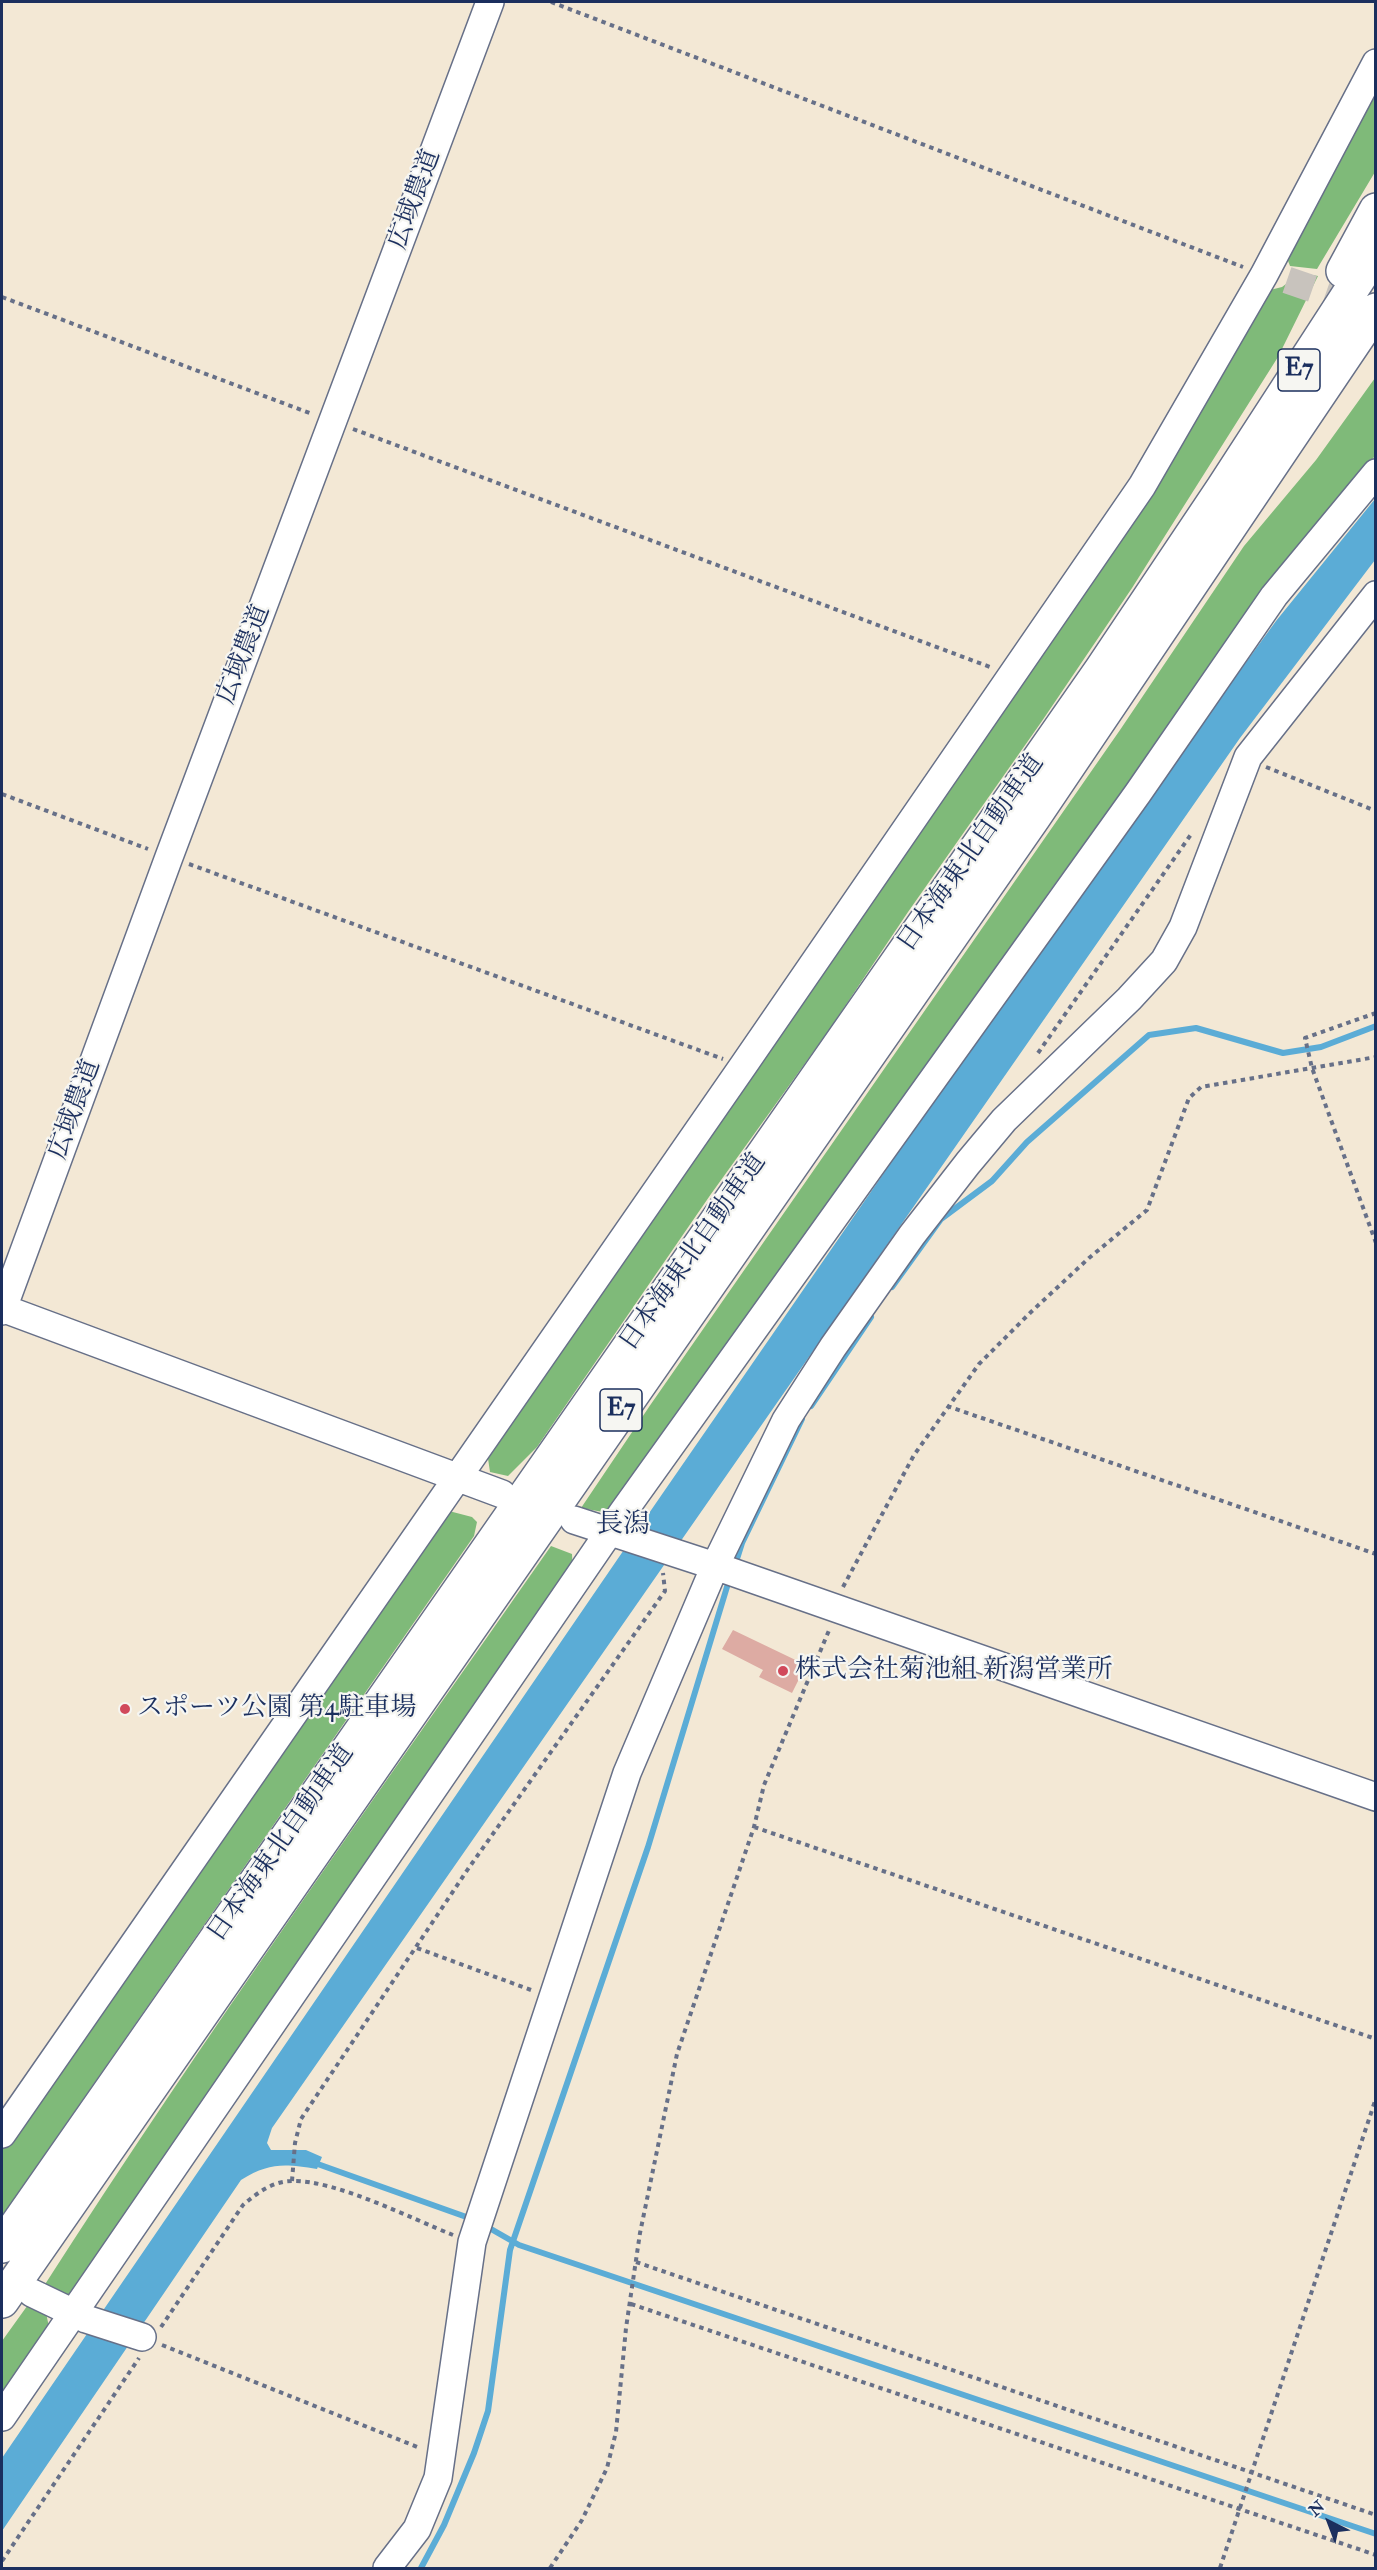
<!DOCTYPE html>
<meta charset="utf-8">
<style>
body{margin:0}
#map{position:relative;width:1377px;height:2570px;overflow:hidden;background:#f3e8d5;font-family:"IM FELL Double Pica",serif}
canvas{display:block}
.frame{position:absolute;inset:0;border:3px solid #1b2f5e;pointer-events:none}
.north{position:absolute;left:1299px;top:2492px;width:60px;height:60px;-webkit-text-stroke:4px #f6f6f2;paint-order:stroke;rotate:318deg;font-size:16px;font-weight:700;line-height:24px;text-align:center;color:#1b2f5e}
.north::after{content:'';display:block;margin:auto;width:21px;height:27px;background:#1b2f5e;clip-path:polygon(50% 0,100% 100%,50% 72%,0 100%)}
</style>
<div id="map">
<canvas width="1377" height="2570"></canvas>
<div class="frame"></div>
<div class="north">N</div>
</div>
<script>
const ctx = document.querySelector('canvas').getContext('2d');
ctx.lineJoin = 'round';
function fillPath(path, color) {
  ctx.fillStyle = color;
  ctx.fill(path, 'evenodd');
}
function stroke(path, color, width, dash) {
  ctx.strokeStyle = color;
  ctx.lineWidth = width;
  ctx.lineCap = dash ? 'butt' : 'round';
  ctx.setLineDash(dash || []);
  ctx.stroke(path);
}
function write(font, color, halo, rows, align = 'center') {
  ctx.font = font + ' "IM FELL Double Pica","Noto Serif JP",serif';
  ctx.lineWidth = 4.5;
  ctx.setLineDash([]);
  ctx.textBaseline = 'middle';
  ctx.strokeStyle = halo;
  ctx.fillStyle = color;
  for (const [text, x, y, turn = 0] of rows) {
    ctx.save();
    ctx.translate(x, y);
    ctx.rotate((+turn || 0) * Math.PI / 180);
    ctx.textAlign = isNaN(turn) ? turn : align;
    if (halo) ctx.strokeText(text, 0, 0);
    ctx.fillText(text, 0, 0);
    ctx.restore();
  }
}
fillPath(new Path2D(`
 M1375,72V172L1317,269L1290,266L1285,253Z
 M1301,273L1318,276L1278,357L1132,588L1042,721L908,912L829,1030L711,1194L537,1447L508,1476L490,1472L486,1445L1258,293L1282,287Z
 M1375,378V456L1288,557L1258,604L1049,892L614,1514L581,1508L651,1404L1120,730L1244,546L1316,460Z
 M449,1511L472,1517L477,1522L474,1536L2,2216V2125Z
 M551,1546L572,1554L573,1578L70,2297L42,2289C204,2036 379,1792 551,1546Z
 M30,2302L46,2313L51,2336L2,2408V2341Z`), '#7fba79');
fillPath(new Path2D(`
 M1375,499V560L1240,738L272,2128L267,2143L271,2150H306L322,2157L317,2169C285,2164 270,2162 241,2180L2,2531V2458L656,1503L1060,918L1276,621Z`), '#5bacd6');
stroke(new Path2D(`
 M892,1287L941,1219L992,1181L1027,1142L1149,1035L1196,1028L1283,1053L1321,1047L1376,1026
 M811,1406L871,1317
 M735,1565L742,1543L802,1419
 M312,2162L472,2219
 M484,2225L519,2245L1376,2534
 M421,2568L444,2525L474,2453L488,2411L510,2250L648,1847L730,1577`), '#5bacd6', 6);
fillPath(new Path2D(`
 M733,1630L806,1665L792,1693L759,1677L763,1670L722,1649Z`), '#ddaba3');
stroke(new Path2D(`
 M1287,280L1362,306`), '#c8c3bd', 27, [27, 14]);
const minor = new Path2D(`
 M2,1308L502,1494
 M2,1311L169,857L490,2
 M574,1520L715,1566L1376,1797
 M2,2134L743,1066L1142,486L1264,275L1376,63
 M32,2293L86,2319L142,2337
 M2,2417L623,1512L1138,793L1274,596L1376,473
 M387,2568L417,2529L438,2478L472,2242L627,1773L715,1566L786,1420L833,1347L912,1235L968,1163L1004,1120L1129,999L1164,961L1183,927L1248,757L1376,595`);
const highway = new Path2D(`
 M1343,271L1376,210
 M2,2246L1101,670L1223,488L1376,252
 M2,2301L1034,817L1376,310`);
stroke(minor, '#677088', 30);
stroke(highway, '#677088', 36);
stroke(new Path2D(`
 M551,2L1243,267
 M2,297L312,414
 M353,429L990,667
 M1266,767L1376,811
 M2,794L148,849
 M189,864L723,1059
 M1376,1013L1305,1038L1312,1068L1376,1243
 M1038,1053L1192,833
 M947,1406L1376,1554
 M843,1587L914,1455L979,1364L1031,1312L1089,1258L1147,1210L1189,1098L1201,1087L1376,1057
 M754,1827L1376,2039
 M417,1948L531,1990
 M292,2181L295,2143L301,2119L468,1869L665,1591L663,1573
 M636,2262L1376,2515
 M631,2304L1376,2555
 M161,2327L243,2205C257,2193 273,2181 292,2181C336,2180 410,2218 453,2235
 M162,2345L420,2448
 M2,2561L139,2358
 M550,2568L582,2520L607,2468L616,2432L626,2328L640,2233L677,2054L754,1827L764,1785L830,1628
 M1220,2568L1376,2098`), '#677088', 4, [4.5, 4.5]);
stroke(minor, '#fff', 27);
stroke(highway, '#fff', 33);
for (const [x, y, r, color] of [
 [783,1671,6,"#d1495b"],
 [125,1709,6,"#d1495b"]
]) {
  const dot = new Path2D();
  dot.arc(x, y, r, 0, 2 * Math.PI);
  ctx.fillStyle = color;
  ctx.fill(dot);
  stroke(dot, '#f6f6f2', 2);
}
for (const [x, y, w] of [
 [1299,370,42],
 [621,1410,42]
]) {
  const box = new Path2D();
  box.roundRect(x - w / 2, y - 21, w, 42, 4.5);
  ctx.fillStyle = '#f6f6f2';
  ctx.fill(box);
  stroke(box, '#1b2f5e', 1.5);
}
write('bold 24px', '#1b2f5e', null, [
 ["E7",1299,370],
 ["E7",621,1410]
]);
write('26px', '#1b2f5e', '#f6f6f2', [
 ["広域農道",416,200,-70],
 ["広域農道",245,655,-69],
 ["日本海東北自動車道",972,854,-55],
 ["広域農道",76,1110,-70],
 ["日本海東北自動車道",694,1253,-55],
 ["日本海東北自動車道",282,1844,-55]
]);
write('26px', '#1b2f5e', '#f6f6f2', [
 ["株式会社菊池組 新潟営業所",795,1671],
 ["スポーツ公園 第4駐車場",137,1709]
], 'left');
write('27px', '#1b2f5e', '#f6f6f2', [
 ["長潟",623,1526]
]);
</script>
